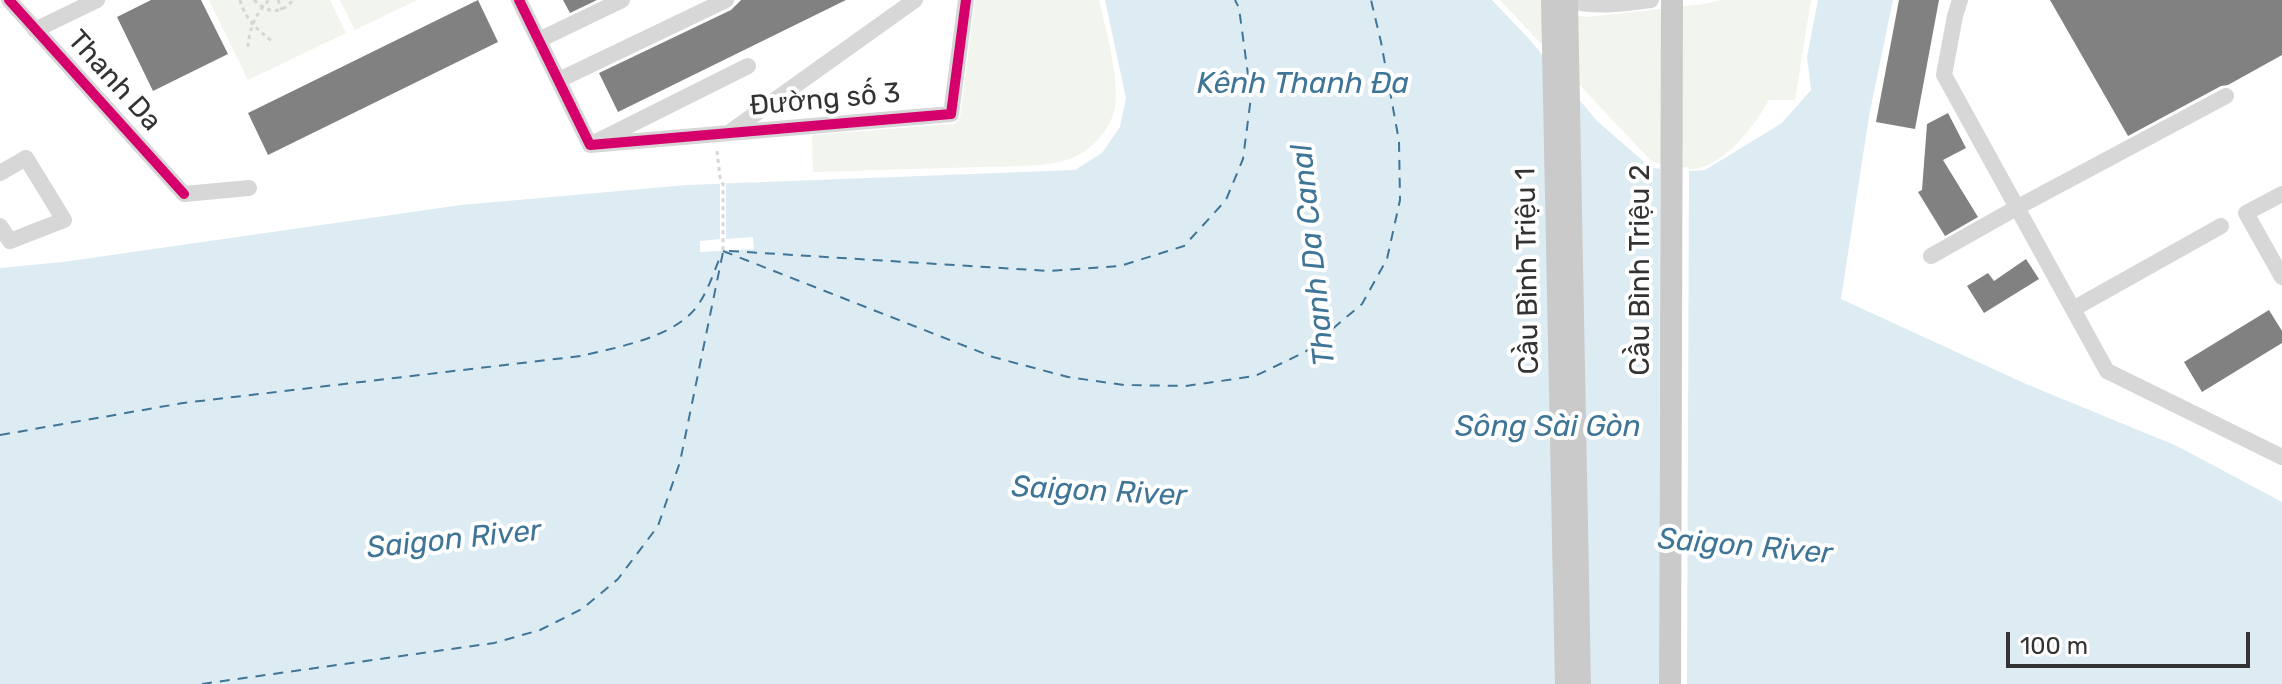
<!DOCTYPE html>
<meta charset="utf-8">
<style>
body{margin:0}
#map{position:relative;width:2282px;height:684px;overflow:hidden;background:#fff;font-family:Rubik,sans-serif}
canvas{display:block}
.scale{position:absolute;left:2006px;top:632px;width:244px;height:36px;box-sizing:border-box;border:4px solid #333;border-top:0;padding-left:10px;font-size:24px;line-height:28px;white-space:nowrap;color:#333;-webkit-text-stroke:6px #fff;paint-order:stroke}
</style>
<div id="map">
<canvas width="2282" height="684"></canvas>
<div class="scale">100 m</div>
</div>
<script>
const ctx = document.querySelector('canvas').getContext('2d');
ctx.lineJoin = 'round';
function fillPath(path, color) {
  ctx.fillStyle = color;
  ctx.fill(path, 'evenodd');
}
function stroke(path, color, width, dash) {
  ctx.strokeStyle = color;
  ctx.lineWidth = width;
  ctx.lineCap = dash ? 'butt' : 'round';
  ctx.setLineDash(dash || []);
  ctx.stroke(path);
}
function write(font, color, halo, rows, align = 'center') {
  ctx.font = font + ' Rubik,sans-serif';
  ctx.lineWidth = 8;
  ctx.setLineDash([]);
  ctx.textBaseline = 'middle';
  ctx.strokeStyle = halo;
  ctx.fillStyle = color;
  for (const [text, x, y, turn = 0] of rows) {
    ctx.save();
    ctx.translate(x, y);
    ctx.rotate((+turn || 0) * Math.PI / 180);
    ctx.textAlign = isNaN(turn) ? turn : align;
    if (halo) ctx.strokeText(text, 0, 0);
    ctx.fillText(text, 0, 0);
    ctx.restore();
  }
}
fillPath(new Path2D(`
 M209,0H330L346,33L248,80Z
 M340,0H417L355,30Z
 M975,0H1099C1105,27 1123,90 1113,115C1106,134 1090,151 1072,158C1046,168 1007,166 980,167C924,169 869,170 813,172L812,135L954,124L960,118Z
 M1500,0H1543L1574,15L1587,17L1704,4L1722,0H1811L1795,100H1769C1755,125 1726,164 1695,169C1682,171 1663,165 1651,161Z`), '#f1f5ed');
fillPath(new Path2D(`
 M1105,0H1492L1530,40L1597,121L1650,167L1676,172L1705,170L1782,123L1811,90L1807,57L1818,0H1893L1869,116L1841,299L2026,384L2177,446L2282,502V684H0V268L63,262L461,205L687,185L1075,170L1102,153L1120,127L1126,98Z`), '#ddebf3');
fillPath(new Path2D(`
 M1660,165L1677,168L1689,167L1687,684H1659Z
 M720,184H726V239L753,237L754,249L700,252V241L720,239Z`), '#fff');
stroke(new Path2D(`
 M723,251L993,357L1068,377L1124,385L1186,386L1255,376L1305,352L1362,304L1387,259L1400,200L1399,141L1381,42L1371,0
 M729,251L1050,271L1120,266L1184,246L1226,200L1243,159L1251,97L1239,8L1235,0
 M0,435L183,403L581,356C618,347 679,337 700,302C709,288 714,271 721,255
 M202,684L494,643L540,630L582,609L618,579L658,526L680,462L723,252`), '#3f7597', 2, [10, 8]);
fillPath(new Path2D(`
 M151,0H201L228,54L153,91L117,17Z
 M478,0L498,42L268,155L248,113Z
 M563,0H597L570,13Z
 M741,0H846L618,112L599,73L731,10Z
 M1899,0H1939L1915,129L1876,122Z
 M2050,0H2282V55L2228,85L2221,86L2128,136Z
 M1948,113L1966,148L1943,160L1978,217L1945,236L1918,192L1922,190L1927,124Z
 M2026,259L2039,279L1984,313L1967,286L1988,273L1994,281Z
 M2269,310L2282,331V343L2202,392L2184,362Z`), '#818181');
stroke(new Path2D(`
 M240,0C246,21 257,29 273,42
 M254,0C267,13 281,15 293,0
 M278,0L282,10
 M248,47C249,29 256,13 269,0
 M717,151L720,177L723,184V251`), '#d6d6d6', 3, [4, 4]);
stroke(new Path2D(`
 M9,0L184,194L249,188
 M519,0L590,145
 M1567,0C1596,8 1622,4 1651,0
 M1960,0L1955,16L1944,75L2107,371L2282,457
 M35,30L97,0
 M539,40L622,0
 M559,80L726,0
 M730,132L915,0
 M598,141L748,66
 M590,145L951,114L966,0
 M0,173L26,158L64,220L10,241L0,226
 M2282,194L2246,213L2282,277
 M1931,256L2018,207L2226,96
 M2073,309L2221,226`), '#d7d7d7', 16);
stroke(new Path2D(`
 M1552,0L1566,684
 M1670,684L1672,0`), '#cacaca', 22);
stroke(new Path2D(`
 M1567,0L1580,684`), '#cacaca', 22);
stroke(new Path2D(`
 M9,0L184,194
 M519,0L590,145L951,114L966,0`), '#d6006c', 10);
write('28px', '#333', '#fff', [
 ["Thanh Da",114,81,48],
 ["Đường số 3",825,100,-5],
 ["Cầu Bình Triệu 2",1641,270,-90],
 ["Cầu Bình Triệu 1",1528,271,-91]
]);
write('italic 30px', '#3f7597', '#fff', [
 ["Kênh Thanh Đa",1303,84],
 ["Thanh Da Canal",1314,255,-96],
 ["Sông Sài Gòn",1548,427],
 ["Saigon River",1099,492,3],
 ["Saigon River",454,540,-6],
 ["Saigon River",1745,547,5]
]);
</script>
